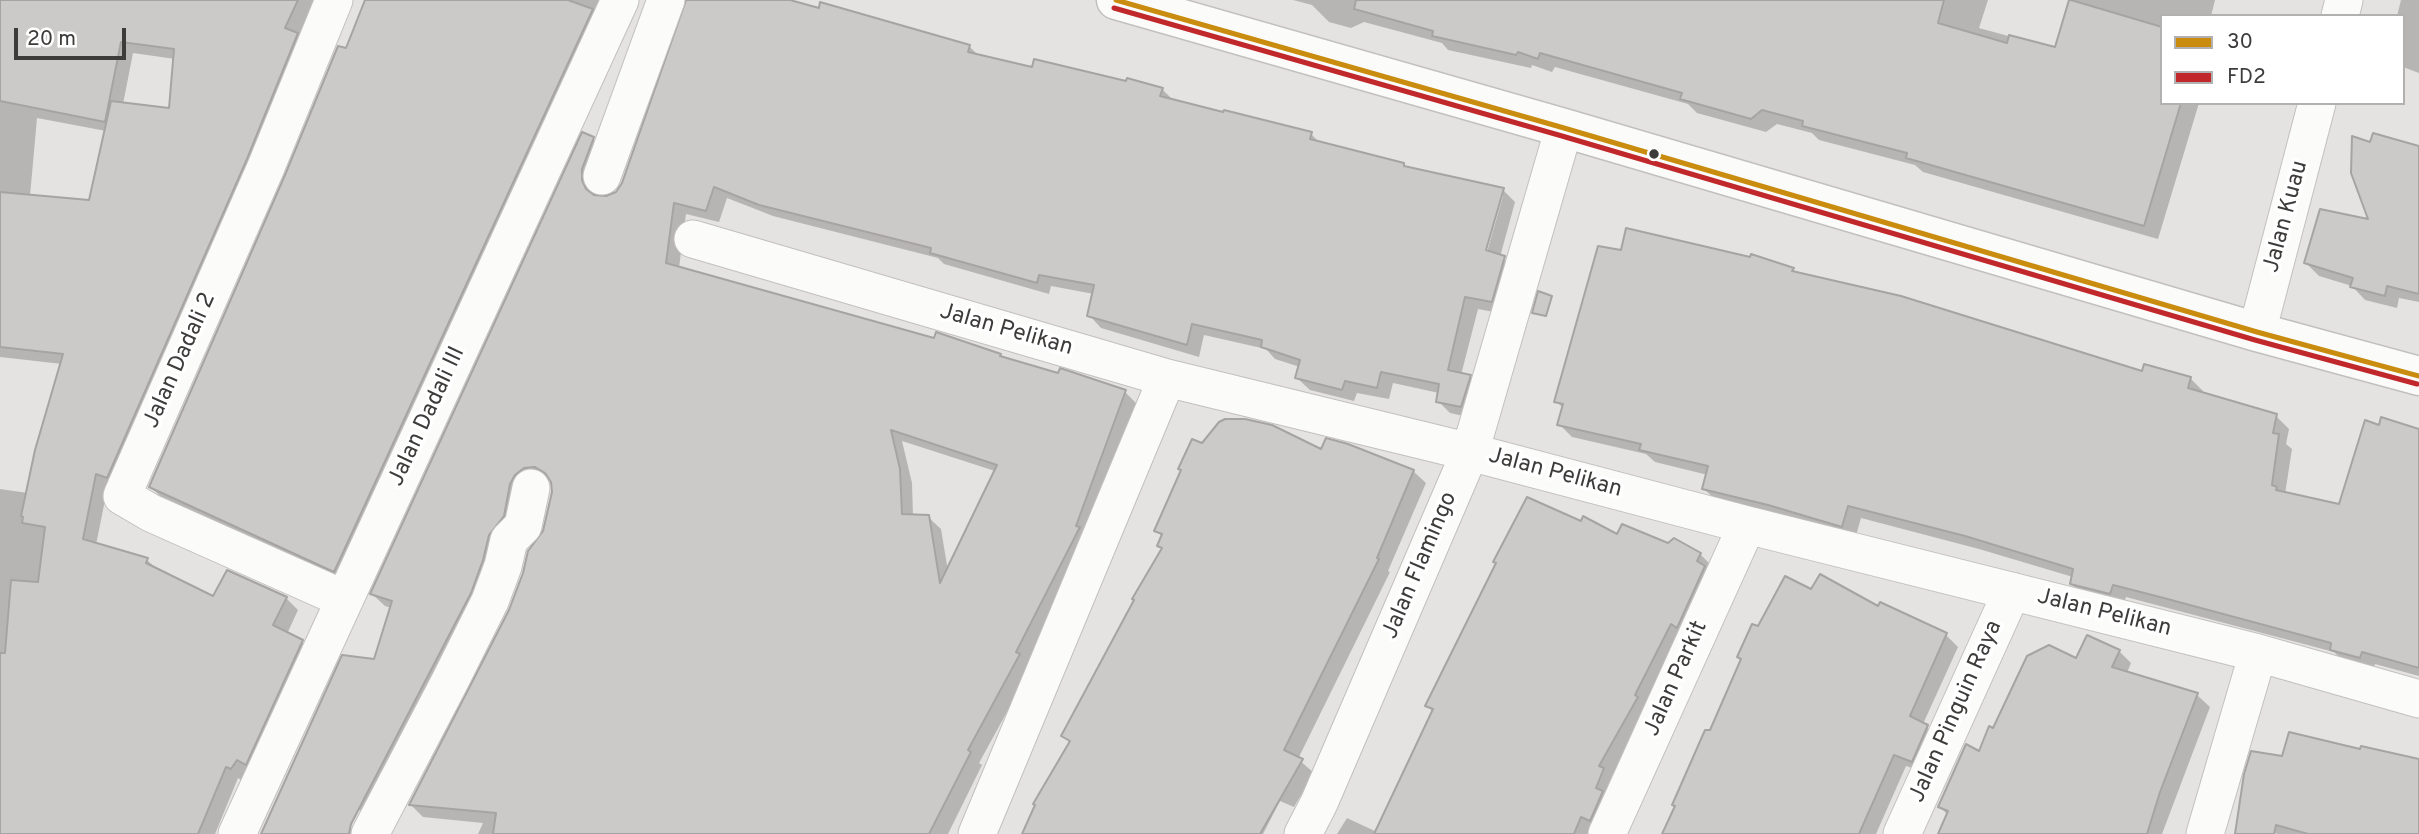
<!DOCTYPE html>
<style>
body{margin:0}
#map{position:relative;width:2419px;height:834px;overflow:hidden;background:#e5e3e1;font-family:Overpass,sans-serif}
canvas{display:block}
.legend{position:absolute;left:2160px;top:14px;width:245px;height:91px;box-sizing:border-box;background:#fff;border:2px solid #b2b1b1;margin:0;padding:9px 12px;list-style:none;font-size:21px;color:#3e3c3b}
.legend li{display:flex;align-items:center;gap:14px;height:35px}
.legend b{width:35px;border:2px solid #b2b1b1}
.scale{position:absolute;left:14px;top:28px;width:112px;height:32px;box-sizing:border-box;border:4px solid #3e3c3b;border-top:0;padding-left:9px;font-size:21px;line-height:24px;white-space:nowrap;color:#3e3c3b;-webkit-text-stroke:5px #fff;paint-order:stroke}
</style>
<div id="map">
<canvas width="2419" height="834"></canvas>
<ul class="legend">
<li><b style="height:9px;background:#c98c0f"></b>30</li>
<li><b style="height:9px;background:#c0282c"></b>FD2</li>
</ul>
<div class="scale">20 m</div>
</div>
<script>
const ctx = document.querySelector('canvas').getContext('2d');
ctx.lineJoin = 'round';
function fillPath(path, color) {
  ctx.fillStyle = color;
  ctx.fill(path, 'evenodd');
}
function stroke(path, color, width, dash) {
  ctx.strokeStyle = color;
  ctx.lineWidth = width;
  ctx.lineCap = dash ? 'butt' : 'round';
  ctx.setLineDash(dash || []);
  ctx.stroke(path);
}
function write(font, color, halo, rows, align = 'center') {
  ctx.font = font + ' Overpass,sans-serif';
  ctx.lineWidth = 7;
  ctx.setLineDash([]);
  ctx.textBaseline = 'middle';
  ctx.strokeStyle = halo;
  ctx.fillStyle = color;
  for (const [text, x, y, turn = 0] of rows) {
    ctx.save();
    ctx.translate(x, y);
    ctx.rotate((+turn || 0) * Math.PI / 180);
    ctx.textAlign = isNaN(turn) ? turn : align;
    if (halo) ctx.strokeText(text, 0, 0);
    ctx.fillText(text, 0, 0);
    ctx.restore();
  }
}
fillPath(new Path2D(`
 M0,0H315L299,36L309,46L108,485L96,545L147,560L159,571L213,598H286L298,610L287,634L302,642L314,654L243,781L238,778L215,834H0V489L28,493L62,364L0,357ZM133,53L175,59L170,109L123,104ZM37,118L106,131L91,202L30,196Z
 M367,0H616L347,583L163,499L151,487L347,51Z
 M688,0H784L969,46L979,56L1033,69L1162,89L1175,102L1311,134L1321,144L1404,165L1407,168L1503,190L1515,202L1500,257L1516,270L1504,314L1478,309L1461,375L1470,376L1482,389L1473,418L1450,413L1438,401L1439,393L1393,383L1389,399L1357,393L1354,401L1310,390L1297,378L1300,367L1275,359L1266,349L1204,335L1199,357L1101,328L1089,315L1094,294L1051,286L1049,294L944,264L938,258L773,216L727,198L719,222L686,214L679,268L935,340L1000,355L1003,359L1125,392L1137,404L1031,668L979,763L982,765L948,834H478L483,823L423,817L411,805L510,611L545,532L553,492V481L548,479L537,480L376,812L296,804L350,829L354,834H263L376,661L391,608L385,606L372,594L593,139L605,151L594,183L595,197L605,199L616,194L623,184ZM1500,196H1503L1485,259L1482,258ZM902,441L995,471L948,571L941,529L928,517L913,516L912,483Z
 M1293,0H1988L1979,28L2056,49L2071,0H2215L2211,16H2162V103H2199L2158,239L1923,172L1915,165L1819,140L1812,133L1777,124L1766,132L1697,113L1688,104L1555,67L1552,72L1532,65L1531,68L1448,50L1442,43L1364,22L1351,28L1329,22L1312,5Z
 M2401,0H2419V73L2403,67V16H2397Z
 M2371,144L2419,148V302L2399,298L2397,308L2365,300L2352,286L2319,276L2306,263L2371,221Z
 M1793,269L1798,275L2143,373L2190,378L2203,391L2202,394L2276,416L2289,429L2286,444L2292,449L2285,494L2340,506L2419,433V676L2375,664L2373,670L2345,663L2334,652L2126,597L2123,606L2085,597L2071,584L2073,577L1979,549L1861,518L1855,539L1718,502L1704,489L1708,475L1655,462L1646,454L1572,437L1559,424L1563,408L1556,401Z
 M1203,445L1322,451L1413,471L1426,483L1388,571L1390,572L1298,759L1314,773L1294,807L1280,801L1263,834H1023L1070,743L1063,736L1163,549L1159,546L1163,537L1156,530Z
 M1618,537L1668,545L1700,554L1712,566L1649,710L1611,778L1615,782L1601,834H1337L1347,818L1377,832L1433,712L1427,705Z
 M1812,591L1878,608L1880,605L1946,635L1958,647L1923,724L1939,738L1924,772L1906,766L1876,834H1662L1706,732H1711L1759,628Z
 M2119,651L2131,663L2127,673L2197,695L2210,707L2162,834H1940L1948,815L1940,807L1980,753L1994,730L2076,660Z
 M2283,758L2419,767V834H2278L2253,827Z`), '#0003');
const building = new Path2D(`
 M0,0H298L285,28L298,33L247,159L107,478L96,474L83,539L148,558L146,563L213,596L227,570L287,597L273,625L303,640L246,765L237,760L231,769L226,767L198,834H0V653H5L11,580L38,582L45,527L22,523L23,517L21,516L35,450L63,354L0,347V192L89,200L111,101L169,108L174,49L121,42L105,122L0,101Z
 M365,0H568L593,9L334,572L149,487L285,175L338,46L346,48Z
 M686,0H790L819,8L820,2L970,45L968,52L1032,67L1034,59L1126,81L1127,78L1163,88L1160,96L1223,112L1224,110L1312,132L1310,139L1404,163V166L1504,188L1486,250L1505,256L1492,302L1465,297L1448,370L1471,375L1461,407L1436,402L1439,384L1381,372L1377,388L1345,381L1342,390L1295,378L1300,360L1261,347L1262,340L1192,324L1187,345L1087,316L1094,285L1039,275L1037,283L930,253L931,248L759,205L714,187L706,211L674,203L666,263L934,338L936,332L1001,354L1000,356L1058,373L1060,368L1126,390L1076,526L1080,527L1016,652L1020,654L968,750L971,752L929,834H493L496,813L409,805L509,610L523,573L528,551L543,531L552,492L551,482L545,473L535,467L524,468L515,475L510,484L504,516L489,535L483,560L471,593L351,824L349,834H261L342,655L374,659L392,601L370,594L582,132L594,137L582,169V180L586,189L594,195L606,196L616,192L622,183ZM891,430L997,465L940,583L929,515L902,514L900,469Z
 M1356,0H1944L1938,23L2007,43L2009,35L2055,47L2069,0H2071L2162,27V103H2181L2144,226L1906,158L1907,153L1802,126L1803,121L1762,110L1751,119L1680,99L1682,93L1540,53L1538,59L1518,52L1516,55L1432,36L1433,31L1354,9Z
 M2373,133L2419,146V294L2387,286L2385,296L2350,287L2353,278L2304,263L2320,209L2368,219L2351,173L2352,136L2370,142Z
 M1626,228L1750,257L1751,254L1794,268L1792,271L1901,296L2142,371L2144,364L2191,377L2188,388L2277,414L2273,433L2279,434L2272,485L2277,487L2276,490L2339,504L2365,420L2379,425L2381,417L2419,429V668L2362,652L2360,658L2330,650L2331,643L2160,597L2113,585L2110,594L2070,584L2073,569L1965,536L1848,506L1842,527L1768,505L1702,489L1708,466L1639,450L1641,444L1557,425L1563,404L1554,402L1598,246L1621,250Z
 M1538,291L1552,296L1546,316L1532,313Z
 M1225,419H1245L1272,425L1321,449L1326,438L1348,444L1414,470L1377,558L1379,559L1284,750L1303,759L1260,834H1022L1035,805L1033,804L1070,741L1061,736L1134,600L1132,599L1162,548L1157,546L1162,534L1154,531L1181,470L1178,469L1192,439L1202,443L1219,422Z
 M1527,497L1581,521L1583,516L1617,534L1622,524L1668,543L1674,538L1701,553L1697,561L1705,566L1677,628L1671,624L1635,695L1638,697L1599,766L1604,768L1596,788L1603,791L1590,821L1581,817L1574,834H1374L1433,709L1425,706L1496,563L1493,562Z
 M1820,574L1878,606L1880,602L1947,633L1910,716L1928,725L1912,762L1894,755L1859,834H1662L1675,806L1672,805L1705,730H1710L1741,659L1737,657L1752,624L1758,626L1785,576L1811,589Z
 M2087,635L2120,650L2112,667L2198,693L2160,792L2147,834H1938L1948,811L1938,807L1966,744L1979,751L1989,726L1993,728L2027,656L2049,645L2076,658Z
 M2289,732L2360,749L2361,746L2419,759V834H2308L2276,825L2274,834H2235L2244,774L2251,751L2282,756Z`);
fillPath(building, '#cccac9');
stroke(building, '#a6a4a2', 2);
const street = new Path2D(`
 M334,0L266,167L122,496L151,513L344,599
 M2340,16L2344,0
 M602,176L666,0
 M693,239L1167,378L1470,452L1747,525L2258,653L2419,699
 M2257,332L2317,103
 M237,834L620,0
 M370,834L450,681L490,601L503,566L509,540L523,526L531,488
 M977,834L1167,378
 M1303,834L1319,803L1470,452L1564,128
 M1607,834L1747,525
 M1902,834L2012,591
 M2205,834L2258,653`);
const secondary = new Path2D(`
 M1116,0L1564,128L2257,332L2419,376`);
stroke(street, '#c2c0bf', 39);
stroke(secondary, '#c2c0bf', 41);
stroke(street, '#fbfbfa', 37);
stroke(secondary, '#fbfbfa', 38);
stroke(new Path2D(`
 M1116,0L1564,128L2257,332L2419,376`), '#c98c0f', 5);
stroke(new Path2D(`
 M1114,8L1562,136L2255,340L2417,384`), '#c0282c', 5);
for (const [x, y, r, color] of [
 [1654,154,6,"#3e3c3b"]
]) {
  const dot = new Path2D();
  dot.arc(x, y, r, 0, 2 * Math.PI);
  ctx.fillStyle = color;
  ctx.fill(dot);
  stroke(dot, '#fff', 2.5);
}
write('23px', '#3e3c3b', '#fff', [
 ["Jalan Kuau",2287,217,-75],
 ["Jalan Pelikan",1006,331,16],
 ["Jalan Dadali 2",181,361,-66],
 ["Jalan Dadali III",428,417,-65],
 ["Jalan Pelikan",1555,474,15],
 ["Jalan Flamingo",1421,566,-67],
 ["Jalan Pelikan",2104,614,14],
 ["Jalan Parkit",1677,679,-66],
 ["Jalan Pinguin Raya",1957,712,-66]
]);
</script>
